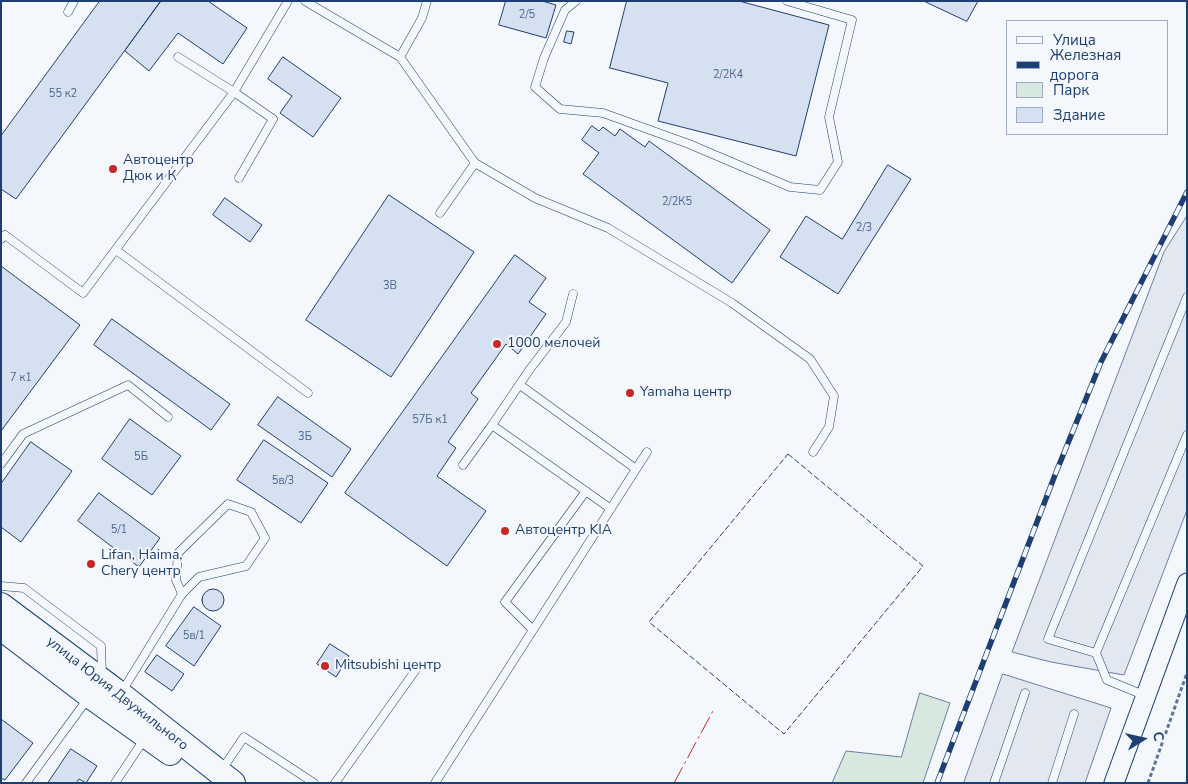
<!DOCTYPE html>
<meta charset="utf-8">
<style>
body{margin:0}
#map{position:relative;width:1188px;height:784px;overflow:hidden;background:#f4f7fb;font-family:"Nunito Sans",sans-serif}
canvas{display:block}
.frame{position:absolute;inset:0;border:2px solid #1d3f73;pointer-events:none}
.legend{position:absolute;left:1006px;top:20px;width:162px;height:115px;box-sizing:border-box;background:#f4f7fb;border:1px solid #9eadc5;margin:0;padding:6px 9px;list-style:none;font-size:15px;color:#1d3f73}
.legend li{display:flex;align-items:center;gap:10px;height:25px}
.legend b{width:25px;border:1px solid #9eadc5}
.north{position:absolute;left:1118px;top:714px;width:50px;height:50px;-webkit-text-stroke:4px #f4f7fb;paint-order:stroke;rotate:80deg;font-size:14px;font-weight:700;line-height:20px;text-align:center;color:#1d3f73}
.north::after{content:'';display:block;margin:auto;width:18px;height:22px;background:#1d3f73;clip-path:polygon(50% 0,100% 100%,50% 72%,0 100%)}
</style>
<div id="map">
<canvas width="1188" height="784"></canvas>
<div class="frame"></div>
<ul class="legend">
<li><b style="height:6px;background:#f4f7fb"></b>Улица</li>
<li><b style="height:6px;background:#1d3f73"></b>Железная дорога</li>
<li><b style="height:14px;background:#d7e8df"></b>Парк</li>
<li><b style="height:14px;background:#d5e0f0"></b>Здание</li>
</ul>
<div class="north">С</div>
</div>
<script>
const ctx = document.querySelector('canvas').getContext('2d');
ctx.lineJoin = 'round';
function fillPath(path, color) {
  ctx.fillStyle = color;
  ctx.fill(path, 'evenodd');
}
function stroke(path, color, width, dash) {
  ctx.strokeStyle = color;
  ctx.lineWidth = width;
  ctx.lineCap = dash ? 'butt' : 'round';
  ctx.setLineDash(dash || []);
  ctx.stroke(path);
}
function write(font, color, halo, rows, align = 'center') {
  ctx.font = font + ' "Nunito Sans",sans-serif';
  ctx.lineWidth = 4;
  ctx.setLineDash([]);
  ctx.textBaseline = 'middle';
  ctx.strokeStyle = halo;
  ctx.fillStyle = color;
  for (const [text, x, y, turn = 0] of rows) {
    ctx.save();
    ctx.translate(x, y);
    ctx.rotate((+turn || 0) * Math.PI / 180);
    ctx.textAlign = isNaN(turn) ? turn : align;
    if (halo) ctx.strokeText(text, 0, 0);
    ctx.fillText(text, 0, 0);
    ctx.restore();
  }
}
const green = new Path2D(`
 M920,693L950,703L923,783H832L846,751L901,757Z`);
fillPath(green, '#d7e8df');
stroke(green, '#687fa3', 1);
const parking = new Path2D(`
 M1187,216V510L1124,675L1051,662L1012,652L1164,252Z
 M1003,674L1111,708L1085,783H964Z`);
fillPath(parking, '#e3e8f0');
stroke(parking, '#687fa3', 1);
const building = new Path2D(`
 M100,1H161L16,199L1,189V136Z
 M161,1H208L247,28L223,64L178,33L149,71L125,51Z
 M506,1H542L556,5L546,38L499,25Z
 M627,1H739L829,25L796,156L658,121L668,83L610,68Z
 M924,1H978L967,21Z
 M567,31L574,32L571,44L564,42Z
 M283,57L341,98L313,137L280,113L292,96L268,79Z
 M592,126L599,131L603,127L615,136L620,129L645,147L649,141L770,230L732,283L583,174L599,153L582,140Z
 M888,165L911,179L838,294L780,257L806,216L842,239Z
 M389,195L474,252L391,377L306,320Z
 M225,198L262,225L250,242L213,215Z
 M515,255L546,278L529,302L546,314L518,354L506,344L471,393L478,399L448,442L456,448L437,476L486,511L447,566L345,493Z
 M1,266L80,325L1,431Z
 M112,319L230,404L211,430L94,345Z
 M278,397L351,449L332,477L258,425Z
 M130,419L181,456L152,495L102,459Z
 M264,440L328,483L301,523L237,480Z
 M31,442L72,471L21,542L1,527V484Z
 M99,493L160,538L139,567L78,521Z
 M202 600a11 11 0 1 1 22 0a11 11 0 1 1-22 0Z
 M194,607L221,626L194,666L166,646Z
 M330,644L349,656L336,677L317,664Z
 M157,655L184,674L172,691L145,672Z
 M1,719L33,743L5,780L1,778Z
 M71,749L97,766L86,783L79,779L76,783H48Z`);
fillPath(building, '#d5e0f0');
stroke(building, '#1d3f73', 1);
const service = new Path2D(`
 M305,1L400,57L475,163L535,198L608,228L732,303L810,359L834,396L829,427L813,452
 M576,1L565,10L544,58L535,87L560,109L603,113L689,144L790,187L820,190L838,162L829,117L852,20L787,1
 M68,12L74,1
 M178,57L234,92L273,119L239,178
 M400,57L422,18L427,1
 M440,213L475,163
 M1,239L5,235L83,293L234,92L288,1
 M116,250L308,393
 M520,385L636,469
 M492,425L530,369L566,322L573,294
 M1,464L23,434L128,385L168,417
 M463,465L492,425L611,509
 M1,586L24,588L101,646L102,674
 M533,630L505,602L586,491
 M1096,653L1048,639L1187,297
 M121,693L182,594L176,580L178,553L228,504L251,512L265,538L246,566L199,577L182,594
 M1146,696L1107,680L1096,653L1187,435
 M221,771L244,737L314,783
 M26,783L89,697
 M115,783L145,738
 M335,783L415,671
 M435,783L647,452
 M994,783L1025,693
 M1052,783L1074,714`);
const tertiary = new Path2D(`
 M1114,783L1187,583`);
const primary = new Path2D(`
 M1,605L120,694L233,783
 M1,628L90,696L170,753`);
stroke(service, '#1d3f73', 9);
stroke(tertiary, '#1d3f73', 21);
stroke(primary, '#1d3f73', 26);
stroke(new Path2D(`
 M1148,783L1187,673`), '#5e769c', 3, [4, 2.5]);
stroke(service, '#f4f7fb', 8);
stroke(tertiary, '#f4f7fb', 19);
stroke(primary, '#f4f7fb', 24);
const rail = new Path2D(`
 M937,783L1055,475L1101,362L1187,192`);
stroke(rail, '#1d3f73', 5.5);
stroke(rail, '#f4f7fb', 4, [11]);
stroke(new Path2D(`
 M788,454L923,566L784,734L649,622Z`), '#1d3f73', 1, [6, 2.5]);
stroke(new Path2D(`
 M674,783L714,709`), '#c62828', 1, [18, 4, 2.5, 4]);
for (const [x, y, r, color] of [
 [113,169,5,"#c62828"],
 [497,344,5,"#c62828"],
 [630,393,5,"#c62828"],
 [505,531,5,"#c62828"],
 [91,564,5,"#c62828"],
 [325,666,5,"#c62828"]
]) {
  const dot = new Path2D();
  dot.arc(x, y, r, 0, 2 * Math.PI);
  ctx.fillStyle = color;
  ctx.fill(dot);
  stroke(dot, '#f4f7fb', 2);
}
write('11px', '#4b6792', null, [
 ["2/5",527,15],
 ["2/2К4",728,75],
 ["55 к2",63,94],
 ["2/2К5",677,202],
 ["2/3",864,228],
 ["3В",390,286],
 ["7 к1",21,378],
 ["57Б к1",430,420],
 ["3Б",305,437],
 ["5Б",141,457],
 ["5в/3",283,481],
 ["5/1",119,530],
 ["5в/1",194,636]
]);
write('14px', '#1d3f73', '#f4f7fb', [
 ["Автоцентр",123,161],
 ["Дюк и К",123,177],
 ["1000 мелочей",507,344],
 ["Yamaha центр",640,393],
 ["Автоцентр KIA",515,531],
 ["Lifan, Haima,",101,556],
 ["Chery центр",101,572],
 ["Mitsubishi центр",335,666]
], 'left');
write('14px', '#1d3f73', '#f4f7fb', [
 ["улица Юрия Двужильного",117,694,38]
]);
</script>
